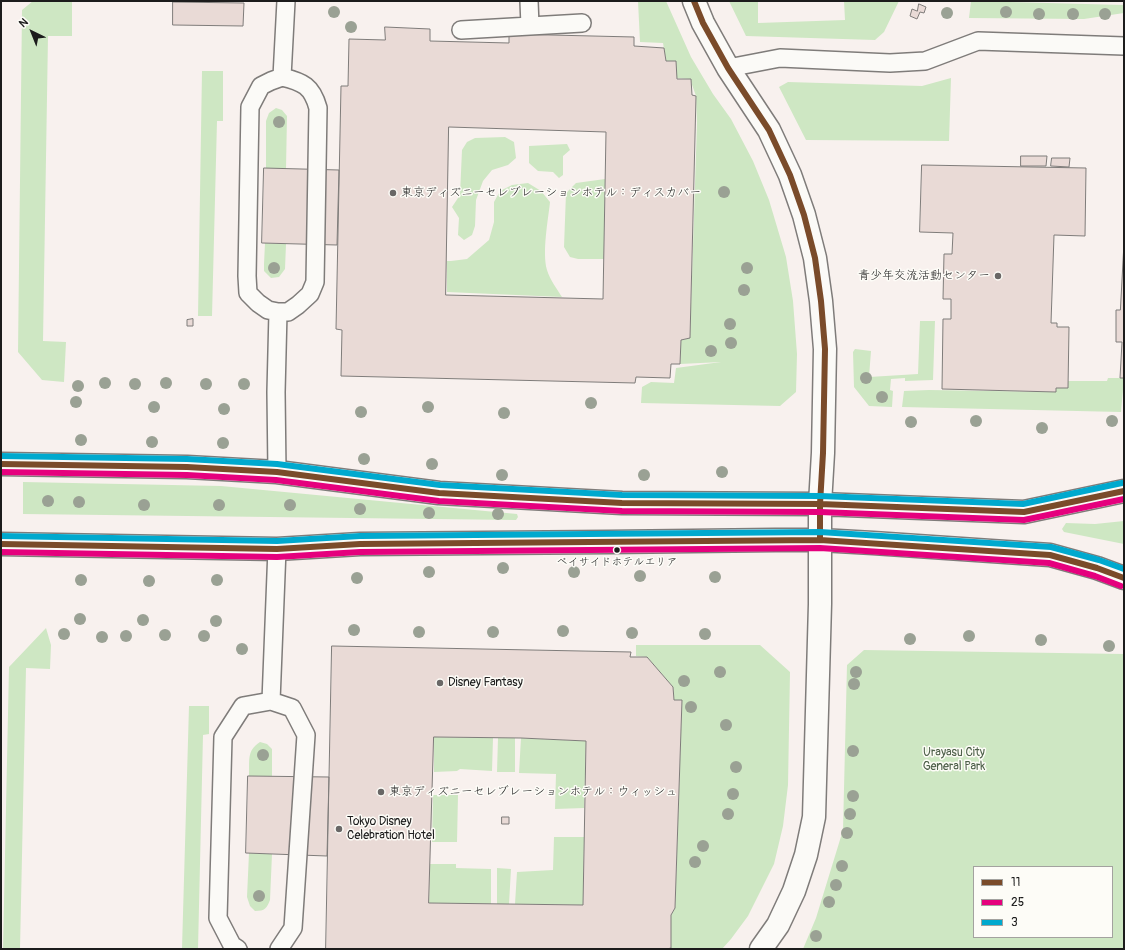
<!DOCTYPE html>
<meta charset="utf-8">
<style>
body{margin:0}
#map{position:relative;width:1125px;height:950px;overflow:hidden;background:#f8f1ee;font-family:Pangolin,sans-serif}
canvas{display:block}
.frame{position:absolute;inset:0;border:2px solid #1c1c1c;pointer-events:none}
.legend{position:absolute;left:973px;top:866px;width:140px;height:72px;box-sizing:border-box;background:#fdfcf7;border:1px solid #a3a29f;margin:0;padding:5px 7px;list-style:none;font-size:12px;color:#1c1c1c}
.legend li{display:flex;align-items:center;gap:8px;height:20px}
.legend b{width:20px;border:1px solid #a3a29f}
.north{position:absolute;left:12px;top:12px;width:40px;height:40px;-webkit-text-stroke:3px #fdfcf7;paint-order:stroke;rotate:317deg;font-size:11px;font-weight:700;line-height:16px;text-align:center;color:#1c1c1c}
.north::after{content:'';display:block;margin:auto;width:14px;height:18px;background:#1c1c1c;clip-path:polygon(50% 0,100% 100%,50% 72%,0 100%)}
</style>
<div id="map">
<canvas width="1125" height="950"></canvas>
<div class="frame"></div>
<ul class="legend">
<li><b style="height:5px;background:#7a4b2a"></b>11</li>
<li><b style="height:5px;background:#e5007d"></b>25</li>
<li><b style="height:5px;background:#00a9ce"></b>3</li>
</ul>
<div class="north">N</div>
</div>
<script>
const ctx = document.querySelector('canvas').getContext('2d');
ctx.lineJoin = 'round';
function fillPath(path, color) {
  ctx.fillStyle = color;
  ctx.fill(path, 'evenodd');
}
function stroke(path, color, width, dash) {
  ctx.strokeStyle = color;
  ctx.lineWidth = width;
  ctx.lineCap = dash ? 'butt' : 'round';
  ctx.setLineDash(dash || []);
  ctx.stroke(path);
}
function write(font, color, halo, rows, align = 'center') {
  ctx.font = font + ' Pangolin,"Klee One",sans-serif';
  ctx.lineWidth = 3;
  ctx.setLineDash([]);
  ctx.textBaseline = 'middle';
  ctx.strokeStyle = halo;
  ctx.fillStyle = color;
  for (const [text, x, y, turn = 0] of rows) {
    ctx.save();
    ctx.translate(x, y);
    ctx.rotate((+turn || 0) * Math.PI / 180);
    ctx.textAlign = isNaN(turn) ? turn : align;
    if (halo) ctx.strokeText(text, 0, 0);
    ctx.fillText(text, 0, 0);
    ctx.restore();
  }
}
fillPath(new Path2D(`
 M33,1H72V36H48L43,341L66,342L64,382L42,380L18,352L22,10Z
 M638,1H666L691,57L713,94L731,119L753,161L769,200L786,257L793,301L797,354L796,392L780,406L641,403L642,387L651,382L674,383L676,368L721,362L680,364L681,340L690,338L697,123L696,96L690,79L677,78L666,61L663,43L640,42Z
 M729,1H758V23L845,20L844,1H899L884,32L875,40L746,36Z
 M971,1L1124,5V13L1084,19L969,18Z
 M202,71H223V121H217L212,316H198Z
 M951,78L949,141L806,140L779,87L788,82L922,86Z
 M276,108L282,110L287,116L286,169H266V121L269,113Z
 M505,137L514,142L516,158L508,165L492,170L483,181L476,200L475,226L472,235L464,240L458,235L459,218L452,207L460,195L462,150L467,142L475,138Z
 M567,144L570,150L563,156V175L559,178L553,172L538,171L529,163V146Z
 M605,179L604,259H578L570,257L564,247L566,193L576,183Z
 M528,183L541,191L550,202C548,221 542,252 547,270C550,280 557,289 562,297L447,292V261H451L467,259L489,240L494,222V202L500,191L512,185Z
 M265,243L286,244L285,269L279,277L271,278L264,271V264Z
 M920,321H935L933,380L905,381V378L891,379L890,390L893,391L892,407L869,406L854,387L853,352L855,349L871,351L869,377L918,374Z
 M1108,378H1124L1121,412L902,407L904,391L929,390L1055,392L1056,388H1067L1068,381H1107Z
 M23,482L221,486L517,514L518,517L516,520L23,514Z
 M1124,521V544L1064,532L1062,529L1066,523L1095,524Z
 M46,628L51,645L50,669L26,668L20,949H3L9,667Z
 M636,645H760L790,672L788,785L783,826L774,864L748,916L731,939L722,949H670L671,915L675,908L682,700H674L673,687L647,657L636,656Z
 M864,650L1124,654V949H803L816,918L843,830L847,665ZM974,867H1112V937H974Z
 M189,706H209V734L203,735L198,949L182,948Z
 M434,737L493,738L492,771L460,769L457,771L434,772Z
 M498,738H515V772H497Z
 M521,738L586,741L584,808L555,809L556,774L519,773Z
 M260,742L267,744L272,749V776H249C250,761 246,751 260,742Z
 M433,795H458L457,842H432Z
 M554,837H584L583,905L515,904L517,872L553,870Z
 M249,853L272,854L270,900C267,908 265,911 255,911L250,906L247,897Z
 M430,864H456V868L491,869V904L429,903Z
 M497,868L511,869L509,904H497Z`), '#cee7c3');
const building = new Path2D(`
 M173,2L244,3L243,26L173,25Z
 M919,4L926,7L924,13L920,12L917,19L910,16L912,9L917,11Z
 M385,27L430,29V41L509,43V34L634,37V46L664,48L666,61H676L677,79H691L692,95L696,96L690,338L681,340L680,364H671L670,378L636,377L635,383L341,376L342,330L336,329L341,86H348L349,39L385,40ZM449,127L606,132L603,299L446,295Z
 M1021,156H1047L1046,166H1021Z
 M1052,158H1070L1069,167L1051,166Z
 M922,165L1086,168L1085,236L1054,235L1051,323H1057V327H1069L1068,388H1056V392L942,389L943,319H951V299H943L944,254H952L953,233L920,232Z
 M264,168L339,170L337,245L262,243Z
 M1124,243V378H1120L1122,342H1116V310H1120Z
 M193,319V326H187V320Z
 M332,646L631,652L630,657H647L673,687L674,700H682L675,908L671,915V948L667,949H326ZM434,737L521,738L586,741L583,905L429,903Z
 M248,776L329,777L327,856L246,853Z
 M502,817H509V824H502Z`);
fillPath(building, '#e9dad6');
stroke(building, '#7f7c7a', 1);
const lane = new Path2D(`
 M529,1L530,26
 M461,30L582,23
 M728,68L780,58L890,63L925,61L978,41L1124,46
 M282,77C303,82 312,86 318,108L315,282L310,294L298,305L288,312H278L268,310L258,303L248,293L247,276L250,107L261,86L271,81Z
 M282,77L286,1
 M277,472L276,392L278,312
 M271,701L277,549
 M238,949L232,945L218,918L223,737L243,706L271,701L292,708L306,735L293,928L279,949`);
const secondary = new Path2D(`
 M694,1L703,23L728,68L769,130L790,175L804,215L815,258L821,301L825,349L823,453L820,504V604L814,817L806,855L794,891L778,925L761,949
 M1,464L187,467L277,472L439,493L622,503L820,504L1024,512L1124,491
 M1,544L277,549L360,544L609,542L775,540H820L873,543L1050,555L1097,568L1124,578`);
stroke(lane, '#7f7c7a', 20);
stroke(secondary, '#7f7c7a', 25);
stroke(lane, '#fbfaf7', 17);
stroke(secondary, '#fbfaf7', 22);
stroke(new Path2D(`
 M694,1L703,23L728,68L769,130L790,175L804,215L815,258L821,301L825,349L823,453L820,504V538
 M1,464L187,467L277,472L439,493L622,503L820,504L1024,512L1124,491
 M1,544L277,549L360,544L820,540L1050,555L1097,568L1124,578`), '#7a4b2a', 6);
stroke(new Path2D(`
 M1,472L187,475L276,480L439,501L622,511L820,512L1024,520L1124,499
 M1,552L277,557L360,552L820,548L1049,563L1095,576L1121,586`), '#e5007d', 6);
stroke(new Path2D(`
 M1,456L187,459L277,464L440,485L622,495L820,496L1023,504L1122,483
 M1,536L277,541L360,536L820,532L1051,547L1099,560L1124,569`), '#00a9ce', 6);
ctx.fillStyle = '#9aa194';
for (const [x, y] of [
 [334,12],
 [1006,12],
 [947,13],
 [1039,14],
 [1073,14],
 [1105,14],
 [351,27],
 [279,122],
 [724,192],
 [274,268],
 [747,268],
 [744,290],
 [730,324],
 [731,343],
 [711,351],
 [866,378],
 [105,383],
 [166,383],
 [135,384],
 [206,384],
 [244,384],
 [78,386],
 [882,397],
 [76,402],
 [591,403],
 [154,407],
 [428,407],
 [224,409],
 [361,412],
 [504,413],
 [976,421],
 [1112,421],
 [911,422],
 [1042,428],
 [81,440],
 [152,442],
 [223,443],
 [364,459],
 [432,464],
 [722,472],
 [502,475],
 [644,475],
 [48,501],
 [79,502],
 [144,505],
 [219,505],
 [290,505],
 [360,509],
 [429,513],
 [498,514],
 [503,568],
 [429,572],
 [574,572],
 [640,576],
 [715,577],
 [357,578],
 [81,580],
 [217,580],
 [149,581],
 [80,619],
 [143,620],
 [216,621],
 [354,630],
 [563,631],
 [419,632],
 [493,632],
 [632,633],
 [64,634],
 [705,634],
 [165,635],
 [126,636],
 [204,636],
 [969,636],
 [102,637],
 [910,639],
 [1041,640],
 [1109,646],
 [242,649],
 [720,672],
 [856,672],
 [684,681],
 [854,684],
 [691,707],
 [726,725],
 [853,751],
 [263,755],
 [736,767],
 [733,794],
 [853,796],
 [728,814],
 [850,814],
 [847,833],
 [703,846],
 [695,862],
 [842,866],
 [836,885],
 [259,896],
 [829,902],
 [816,936]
]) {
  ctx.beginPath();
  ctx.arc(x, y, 6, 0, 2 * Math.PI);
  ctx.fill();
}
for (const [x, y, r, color] of [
 [393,193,4,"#696766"],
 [998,276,4,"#696766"],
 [617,550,3.5,"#1c1c1c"],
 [440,683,4,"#696766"],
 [381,792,4,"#696766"],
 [339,829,4,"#696766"]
]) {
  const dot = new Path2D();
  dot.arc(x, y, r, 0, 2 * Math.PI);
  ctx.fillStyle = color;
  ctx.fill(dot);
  stroke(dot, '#fdfcf7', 1.5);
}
write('11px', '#1c1c1c', '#fdfcf7', [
 ["ベイサイドホテルエリア",617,562]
]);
write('12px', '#1c1c1c', '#fdfcf7', [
 ["東京ディズニーセレブレーションホテル：ディスカバー",401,193],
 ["青少年交流活動センター",990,276,"right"],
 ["Disney Fantasy",448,683],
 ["東京ディズニーセレブレーションホテル：ウィッシュ",389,792],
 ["Tokyo Disney",347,822],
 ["Celebration Hotel",347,836]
], 'left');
write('12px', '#4e604a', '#fdfcf7', [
 ["Urayasu City",954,753],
 ["General Park",954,767]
]);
</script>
